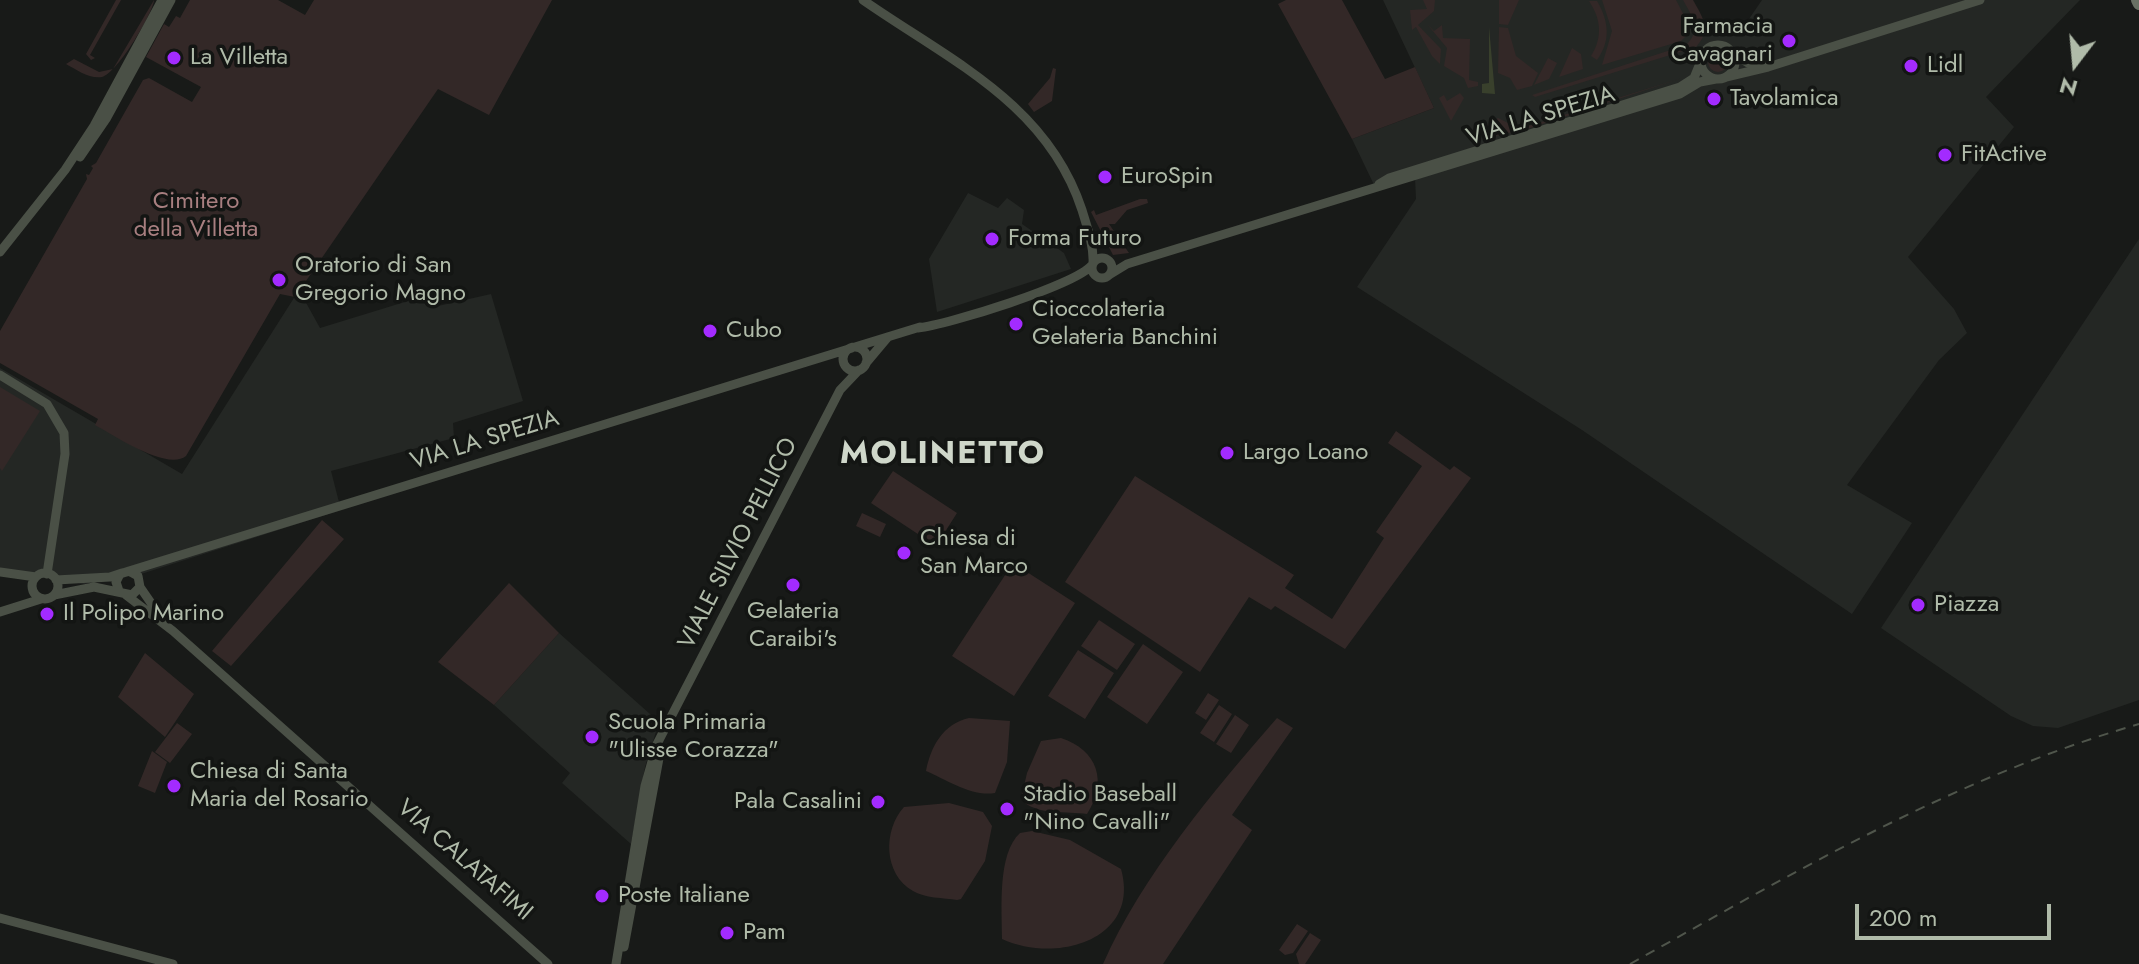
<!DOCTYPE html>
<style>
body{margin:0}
#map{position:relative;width:2139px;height:964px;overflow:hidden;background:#181a18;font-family:Jost,sans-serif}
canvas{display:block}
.north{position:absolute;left:2035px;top:24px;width:80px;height:80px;-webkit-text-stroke:6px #131513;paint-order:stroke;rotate:196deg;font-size:22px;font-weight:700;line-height:32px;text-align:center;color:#b0bba9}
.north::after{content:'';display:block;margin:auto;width:28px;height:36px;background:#b0bba9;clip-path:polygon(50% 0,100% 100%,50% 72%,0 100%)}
.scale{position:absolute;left:1855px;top:904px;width:196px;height:36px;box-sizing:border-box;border:4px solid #b0bba9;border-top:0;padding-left:10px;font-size:24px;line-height:28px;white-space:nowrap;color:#b0bba9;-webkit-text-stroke:6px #131513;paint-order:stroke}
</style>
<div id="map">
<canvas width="2139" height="964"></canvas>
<div class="north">N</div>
<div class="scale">200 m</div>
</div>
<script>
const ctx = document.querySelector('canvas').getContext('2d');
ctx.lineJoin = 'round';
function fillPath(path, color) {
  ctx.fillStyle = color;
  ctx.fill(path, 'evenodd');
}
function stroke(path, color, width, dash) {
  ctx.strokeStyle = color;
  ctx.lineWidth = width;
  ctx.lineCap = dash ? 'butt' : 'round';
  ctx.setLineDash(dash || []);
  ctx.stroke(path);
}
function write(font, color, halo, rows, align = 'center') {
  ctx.font = font + ' Jost,sans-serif';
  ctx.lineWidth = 7;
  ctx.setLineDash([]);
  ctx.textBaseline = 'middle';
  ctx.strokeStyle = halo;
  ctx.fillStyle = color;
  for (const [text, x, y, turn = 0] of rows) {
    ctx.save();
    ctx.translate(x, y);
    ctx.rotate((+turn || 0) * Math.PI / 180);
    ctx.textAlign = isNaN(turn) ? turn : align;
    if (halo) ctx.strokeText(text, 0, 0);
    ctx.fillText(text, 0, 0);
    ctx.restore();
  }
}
fillPath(new Path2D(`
 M1383,0H1689L1706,34L1738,35L1762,0H2080L1986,97L2014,127L1908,257L1954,309L1967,333L1939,360L1847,485L1912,523L1852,614L1582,430L1357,287L1416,199L1415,178L1376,189L1352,139L1434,108Z
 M968,193L998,208L1007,198L1024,210L1022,224L1064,253L1071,269L937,312L929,259Z
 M2139,239V700L2058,728L2033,726L2011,716L1881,628Z
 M299,290L320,328L434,293L438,306L491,294L523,401L453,423L454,438L331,471L341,510L138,575L84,584L0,569V368L182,474Z
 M559,633L659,722L645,767L631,844L562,783L570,773L494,705Z`), '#242724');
fillPath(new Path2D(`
 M116,0H121L90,55L95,58L91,60L86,54Z
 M154,0C154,11 118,73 102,77C89,79 77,70 66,64L74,59L99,72L113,69Z
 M190,0H278L305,15L314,0H552L489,115L438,89L295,297L280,294L186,456C167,471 115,436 95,425L98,419L0,363V331L87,179L86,174L89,175L93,168L91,166L96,163L143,80L149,78L192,102L201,87L146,57L164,24L169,27L176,16L180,18Z
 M1286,0H1342L1385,79L1415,67L1434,108L1352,139L1278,4Z
 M1423,0H1435L1434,11L1418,25L1441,49L1440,64L1432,56L1416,27L1412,30L1410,10L1427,9Z
 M1499,0H1519L1508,25L1499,24Z
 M1602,0H1676L1688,23L1689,33L1681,41L1602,65L1612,31Z
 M1683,0H1693C1703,18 1712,30 1696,47L1535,97L1532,95L1686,45C1702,30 1692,16 1683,0Z
 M1589,1H1597C1609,21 1611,41 1597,60L1591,56C1603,37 1601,19 1589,1Z
 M1427,24L1434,31L1442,25L1443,38L1470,39L1469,80L1478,82V86L1468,88L1464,78L1444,66L1447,48Z
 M1499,27L1508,28L1516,56L1538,73L1532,86L1517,90L1510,78L1498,73Z
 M1572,48L1581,54L1583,69L1559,77Z
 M1708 62a10 10 0 1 1 20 0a10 10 0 1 1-20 0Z
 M1548,58L1557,63L1549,79L1534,85Z
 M1053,68L1056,69L1052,101L1034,112L1028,104L1050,78Z
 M1682,78L1524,130L1522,128Z
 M1460,93L1464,98L1451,121L1439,98L1444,95L1447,101Z
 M1498,118L1522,130L1491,137L1482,128Z
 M1140,199H1147L1148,203L1127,210L1115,224H1109L1129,253L1113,255L1091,212L1094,210L1096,215Z
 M0,387L40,411L2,471L0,468Z
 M1396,431L1450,470L1454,466L1471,478L1345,649L1275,606L1271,610L1249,597L1200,672L1065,582L1135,476L1294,575L1285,588L1332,619L1384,538L1376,532L1422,466L1388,443Z
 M893,471L957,513L936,546L871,503Z
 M862,513L886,524L880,537L856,526Z
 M322,520L344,539L231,666L212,651Z
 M1013,563L1075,603L1014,696L952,656Z
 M509,583L559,633L494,705L438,662Z
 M1099,620L1135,644L1117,670L1081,646Z
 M1143,644L1183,672L1147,724L1107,697Z
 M1078,650L1114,673L1085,719L1048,696Z
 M145,653L194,694L165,737L118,697Z
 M1208,693L1219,700L1206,720L1195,713Z
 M1219,705L1232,714L1214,742L1200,733Z
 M1235,715L1249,725L1231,753L1216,744Z
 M969,718L1010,721L1007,762L995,793C972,797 947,780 926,771C931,746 943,724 969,718Z
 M1277,718L1293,728L1232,815L1252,830L1163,964H1103C1142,876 1214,790 1277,718Z
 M177,723L192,734L170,763L155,752Z
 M1061,738C1098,750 1108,782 1087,814C1068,811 1035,816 1021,799L1027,773L1041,741Z
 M152,751L167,762L155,793L138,786Z
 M949,803L983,812L992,826L985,861L961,899L957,900C944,898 924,898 913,891C883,874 883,830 904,807Z
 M1032,831L1070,840L1121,869C1141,940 1056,964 1002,939C1002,910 997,854 1020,833Z
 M1297,924L1308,931L1293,953L1285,955L1279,950Z
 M1310,933L1321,940L1305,964H1299L1296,954Z`), '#332827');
fillPath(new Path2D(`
 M1489,27L1495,94L1482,93V84L1489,83Z`), '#39402c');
stroke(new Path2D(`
 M863,0C949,60 1047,103 1082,210C1087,227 1094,246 1093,263
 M1701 62a17 17 0 1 1 34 0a17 17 0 1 1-34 0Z
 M1731,52L1748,63H1761
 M1726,77L1768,67L1980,0
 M80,157L106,119L171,0
 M1379,184L1389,178L1680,87L1694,78L1701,61
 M0,252L65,170L94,126L162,0
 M1092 268a10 10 0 1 1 20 0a10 10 0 1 1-20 0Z
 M1109,275L1127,264L1680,94L1700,82L1716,79
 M918,328C947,325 1076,285 1092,265
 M855,347L920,327
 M843 359a12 12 0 1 1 24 0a12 12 0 1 1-24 0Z
 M866,363L887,338
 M0,375L47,404L64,433L65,454L47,574
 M129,571L852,348
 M0,572L36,577
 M32 586a13 13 0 1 1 26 0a13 13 0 1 1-26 0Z
 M56,580L110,577L122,573
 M140,587L160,616
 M54,595L94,587L132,595L140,587L138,576L129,571L120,574L116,582L119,591
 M126,595L173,631L548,964
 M0,612L41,599
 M0,918L173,964
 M624,947L660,753
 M616,964L645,786L657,744L840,390L859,370`), '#4a5046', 9);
stroke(new Path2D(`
 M2137,0L2139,4`), '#697164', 12);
stroke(new Path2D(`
 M1630,964C1795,872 1956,777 2139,724`), '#4f554b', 2, [10, 8]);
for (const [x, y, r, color] of [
 [1789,41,8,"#a32bff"],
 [174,58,8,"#a32bff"],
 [1911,66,8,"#a32bff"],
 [1714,99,8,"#a32bff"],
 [1945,155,8,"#a32bff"],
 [1105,177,8,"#a32bff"],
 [992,239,8,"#a32bff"],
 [279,280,8,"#a32bff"],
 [1016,324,8,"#a32bff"],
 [710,331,8,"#a32bff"],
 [1227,453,8,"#a32bff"],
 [904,553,8,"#a32bff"],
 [793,585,8,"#a32bff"],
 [1918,605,8,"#a32bff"],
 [47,614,8,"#a32bff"],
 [592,737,8,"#a32bff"],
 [174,786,8,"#a32bff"],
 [878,802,8,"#a32bff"],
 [1007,809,8,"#a32bff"],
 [602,896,8,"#a32bff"],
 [727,933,8,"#a32bff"]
]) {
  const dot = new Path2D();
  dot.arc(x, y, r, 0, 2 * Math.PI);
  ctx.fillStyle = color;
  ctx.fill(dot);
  stroke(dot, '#131513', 3);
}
write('24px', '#b0bba9', '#131513', [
 ["Farmacia",1773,27,"right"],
 ["Cavagnari",1773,55,"right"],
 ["La Villetta",190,58],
 ["Lidl",1927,66],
 ["Tavolamica",1730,99],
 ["FitActive",1961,155],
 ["EuroSpin",1121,177],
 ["Forma Futuro",1008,239],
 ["Oratorio di San",295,266],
 ["Gregorio Magno",295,294],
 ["Cioccolateria",1032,310],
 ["Gelateria Banchini",1032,338],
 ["Cubo",726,331],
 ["Largo Loano",1243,453],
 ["Chiesa di",920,539],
 ["San Marco",920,567],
 ["Piazza",1934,605],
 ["Gelateria",793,612,"center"],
 ["Caraibi's",793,640,"center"],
 ["Il Polipo Marino",63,614],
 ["Scuola Primaria",608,723],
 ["\"Ulisse Corazza\"",608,751],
 ["Chiesa di Santa",190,772],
 ["Maria del Rosario",190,800],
 ["Stadio Baseball",1023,795],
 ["\"Nino Cavalli\"",1023,823],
 ["Pala Casalini",862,802,"right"],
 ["Poste Italiane",618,896],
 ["Pam",743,933]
], 'left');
write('24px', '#b0bba9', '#131513', [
 ["VIA LA SPEZIA",1541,117,-17],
 ["VIA LA SPEZIA",485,441,-17],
 ["VIALE SILVIO PELLICO",739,544,-63],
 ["VIA CALATAFIMI",464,861,41]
]);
write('24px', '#a87f80', '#131513', [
 ["Cimitero",196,202],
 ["della Villetta",196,230]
]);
ctx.letterSpacing = '2px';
write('bold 32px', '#cfd7ca', '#131513', [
 ["MOLINETTO",943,455]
]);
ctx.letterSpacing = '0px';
</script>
